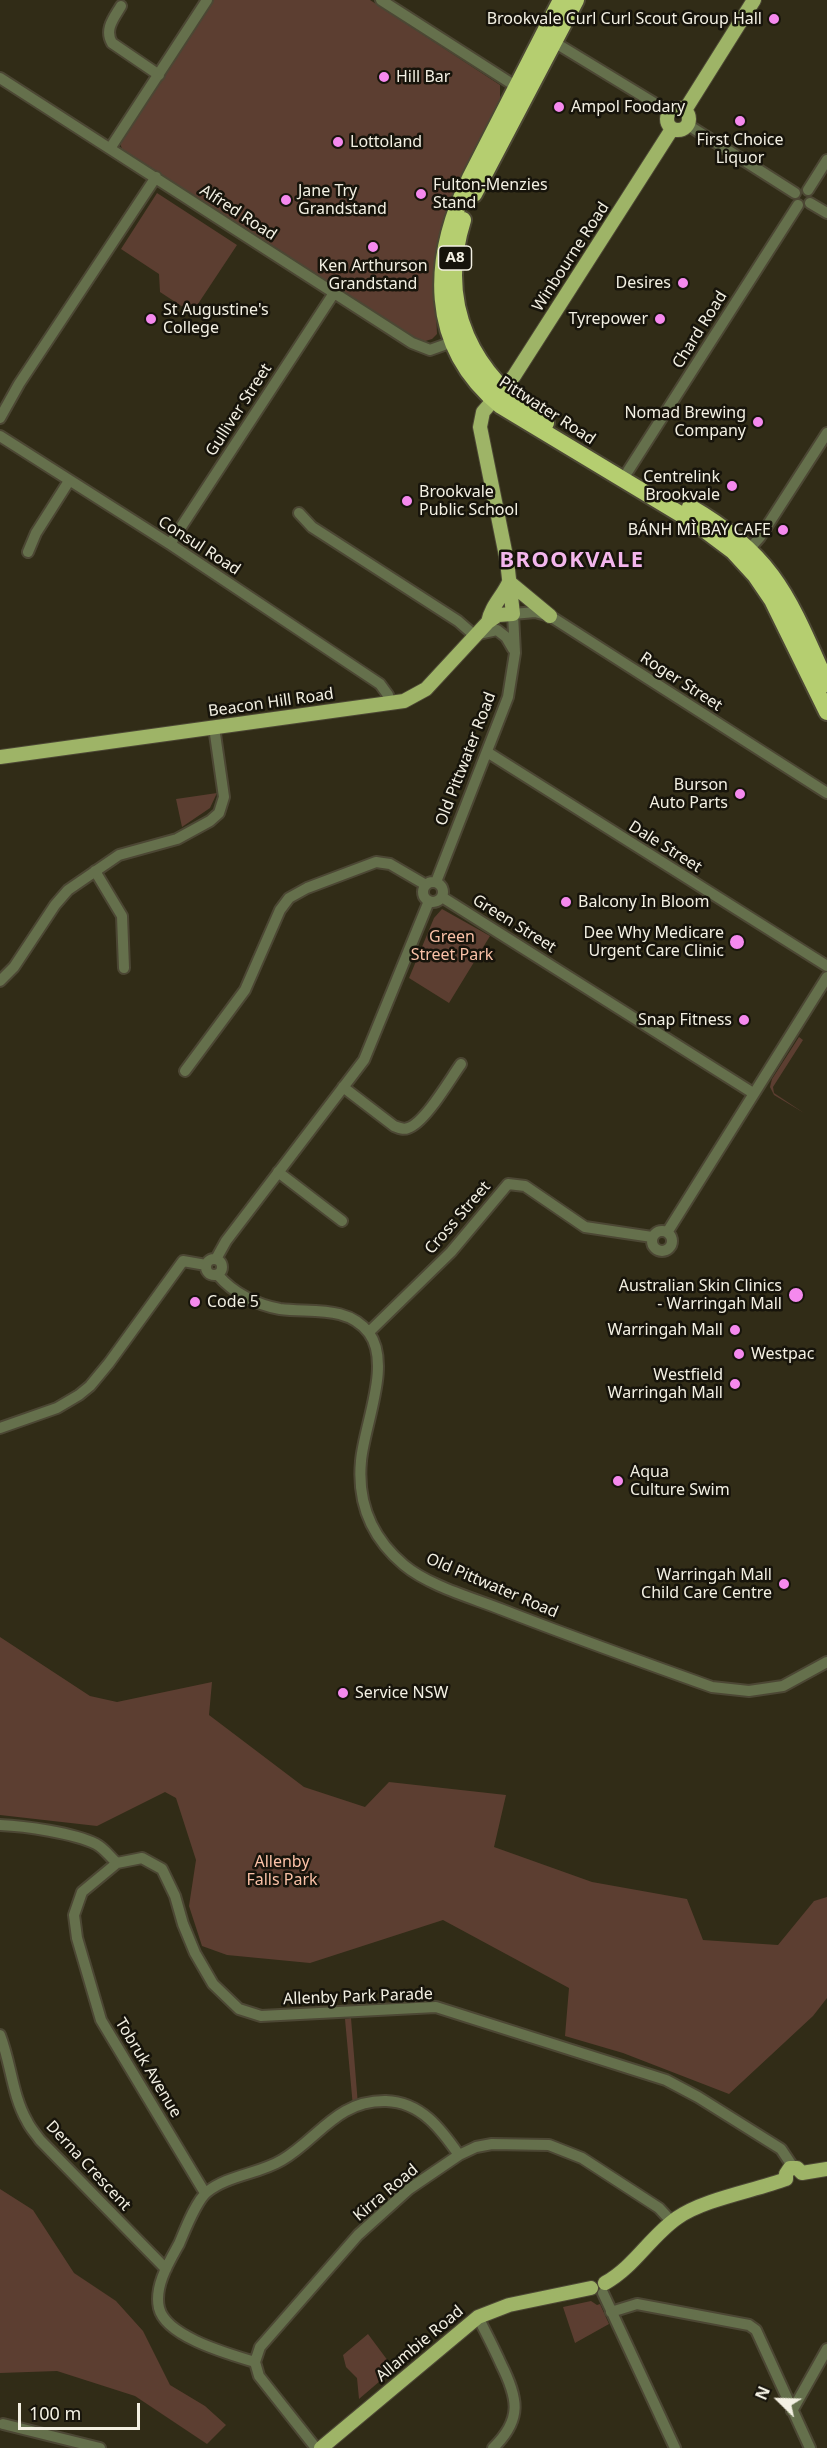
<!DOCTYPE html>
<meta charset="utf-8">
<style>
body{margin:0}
#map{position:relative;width:827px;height:2448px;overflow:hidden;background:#312c17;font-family:"Noto Sans",sans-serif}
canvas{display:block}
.north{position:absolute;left:749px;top:2370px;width:60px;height:60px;-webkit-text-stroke:4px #17140b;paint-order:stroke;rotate:293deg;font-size:16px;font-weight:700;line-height:24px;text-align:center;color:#f3f0e3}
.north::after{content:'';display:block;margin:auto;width:21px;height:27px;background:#f3f0e3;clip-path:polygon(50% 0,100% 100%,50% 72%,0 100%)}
.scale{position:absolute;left:18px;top:2403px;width:122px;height:27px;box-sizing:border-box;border:3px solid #f3f0e3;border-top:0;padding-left:8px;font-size:18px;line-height:21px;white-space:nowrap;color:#f3f0e3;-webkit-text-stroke:4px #17140b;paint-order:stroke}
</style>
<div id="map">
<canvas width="827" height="2448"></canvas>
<div class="north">N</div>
<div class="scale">100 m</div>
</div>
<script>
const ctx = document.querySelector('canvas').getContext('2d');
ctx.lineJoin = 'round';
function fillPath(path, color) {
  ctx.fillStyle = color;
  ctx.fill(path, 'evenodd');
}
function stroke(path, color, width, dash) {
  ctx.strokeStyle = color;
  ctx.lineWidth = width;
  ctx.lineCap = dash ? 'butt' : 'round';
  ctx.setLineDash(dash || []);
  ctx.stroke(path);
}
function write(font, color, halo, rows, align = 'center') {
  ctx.font = font + ' "Noto Sans",sans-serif';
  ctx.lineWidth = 5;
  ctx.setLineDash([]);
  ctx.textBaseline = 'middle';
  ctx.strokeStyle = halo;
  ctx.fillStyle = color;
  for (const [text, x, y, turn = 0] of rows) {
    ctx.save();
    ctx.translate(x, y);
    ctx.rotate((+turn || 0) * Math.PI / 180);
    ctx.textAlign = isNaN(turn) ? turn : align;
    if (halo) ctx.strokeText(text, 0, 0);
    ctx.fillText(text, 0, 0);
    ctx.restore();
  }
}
fillPath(new Path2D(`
 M207,0H370L500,85V102L442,224L434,265L437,334L432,339L419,343L334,288L278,249L250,239L160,181L158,172L122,149L120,143Z
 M157,193L237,245L192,313L160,292L159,274L121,249Z
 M217,793L210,808L182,827L176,799Z
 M442,909L490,936L449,1003L409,978L434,918Z
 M799,1037L803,1040L773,1087L774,1093L804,1113L774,1095L770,1087L772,1079Z
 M0,1637L90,1696L117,1702L212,1682L209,1715L304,1787L365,1807L389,1782L506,1795L494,1847L592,1882L687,1899L703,1940L778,1945L814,1901L827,1897V1998L813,2016L729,2094L623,2053L565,2036L569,1988L443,1920L310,1963L227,1955L202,1946L189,1906L196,1860L176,1798L165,1792L97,1826L0,1815Z
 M351,2018L358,2105L353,2107L345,2019Z
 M0,2189L33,2210L74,2273L116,2301L143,2331L170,2385L205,2406L226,2425L207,2444L135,2396L57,2371L0,2373Z
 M591,2301L597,2305L600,2304L609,2324L575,2343L563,2307Z
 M368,2334L394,2369L359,2399L357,2378L346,2367L343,2355Z`), '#5c3e31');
const minor = new Path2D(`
 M381,0L520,89
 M121,6C114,18 104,29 112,43L159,75
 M549,39L669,112
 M0,78L412,343L430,350L458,340
 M688,125L795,193
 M111,147L207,0
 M808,190L827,160
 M810,203L827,213
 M0,418L19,384L156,177
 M0,436L170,544L380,684L388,695L390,703
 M628,471L798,205
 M299,513L312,527L458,621L474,635L497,630L506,637L513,649
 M170,544L334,293
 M28,552L36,533L69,481
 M745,554L760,537L827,433
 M487,752L827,966
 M95,871L122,916L124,968
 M423 892a10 10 0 1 1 20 0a10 10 0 1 1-20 0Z
 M436,882L508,697L515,653L513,614L535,612L550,616L827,793
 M442,897L753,1093
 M0,981L14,967L55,905L68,890L119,855L177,839L210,821L219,813L224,797L214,727
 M185,1071L245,990L280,910L289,898L307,888L376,862L390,864L426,885
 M343,1087L394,1126C399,1128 403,1130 408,1128C425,1123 450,1079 461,1064
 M278,1172L342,1221
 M652 1241a10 10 0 1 1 20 0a10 10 0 1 1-20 0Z
 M668,1231L827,977
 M206 1267a8 8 0 1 1 16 0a8 8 0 1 1-16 0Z
 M216,1259L226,1241L364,1060L429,901
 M218,1275C233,1293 257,1305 280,1309C311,1313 348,1305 369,1333C392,1364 364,1425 361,1461C357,1503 372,1538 404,1565C429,1586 473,1598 503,1610C572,1637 642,1662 712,1687L749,1691L783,1686L827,1662
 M369,1332L451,1252L508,1184L525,1186L585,1227L652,1237
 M0,1428L57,1408L79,1395L90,1386L109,1363L183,1261L206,1265
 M0,1825C25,1826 74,1833 96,1844C104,1848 110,1857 117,1863
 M0,2035C11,2063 12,2095 27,2121C30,2128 36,2134 40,2140L166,2269
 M205,2193L101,2020L77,1938L74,1915L82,1892L117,1863L142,1858L162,1869L175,1896L183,1924L195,1953L213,1984L239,2009L261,2016L436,2007L666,2080L698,2097L781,2149L793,2167
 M603,2293L675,2448
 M611,2312L637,2304L749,2325L756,2330L810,2448
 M478,2317C486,2333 494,2348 501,2364C518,2398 523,2419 493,2448
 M255,2362C229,2354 166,2337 159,2308C154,2286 169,2262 179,2244C185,2230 196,2201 207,2192C228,2175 259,2174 282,2160C319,2138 337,2100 386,2101C421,2102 441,2129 459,2155
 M792,2411L827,2349
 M3,2424L100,2448
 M316,2448L259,2376L255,2362L260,2347L358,2235L409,2189L459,2155L476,2147L492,2144L549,2145L582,2158L659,2208L672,2222`);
const major = new Path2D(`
 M667 119a11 11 0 1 1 22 0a11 11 0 1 1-22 0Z
 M685,110L754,0
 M509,582L550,616
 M488,622C491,606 503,596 509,582
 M0,757L404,701L426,689L488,622L498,615L513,614L507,561L480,427L483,412L514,376L672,129
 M802,2173L827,2169
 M786,2179V2174L790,2168H797L802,2173
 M605,2283C634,2267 650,2237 677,2218C704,2199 754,2191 786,2179
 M321,2448L478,2317L509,2305L591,2288`);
const highway = new Path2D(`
 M561,0L470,178C431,258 426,345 501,406L697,524L733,551L755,575L772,600L827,712
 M474,194L576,0
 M463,220C436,306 472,376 546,423
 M690,507C775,556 789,599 827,684`);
stroke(minor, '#4c4734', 14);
stroke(major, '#4c4734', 16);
stroke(highway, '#4c4734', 20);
stroke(minor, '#65704c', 10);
stroke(major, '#9eb467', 14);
stroke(highway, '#b5ce70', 16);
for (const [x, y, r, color] of [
 [774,19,6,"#f589ee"],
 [384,77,6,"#f589ee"],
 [559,107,6,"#f589ee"],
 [740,121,6,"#f589ee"],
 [338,142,6,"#f589ee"],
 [421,194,6,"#f589ee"],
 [286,200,6,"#f589ee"],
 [373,247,6,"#f589ee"],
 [683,283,6,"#f589ee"],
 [151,319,6,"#f589ee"],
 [660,319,6,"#f589ee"],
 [758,422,6,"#f589ee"],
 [732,486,6,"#f589ee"],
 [407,501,6,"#f589ee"],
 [783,530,6,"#f589ee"],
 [740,794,6,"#f589ee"],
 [566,902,6,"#f589ee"],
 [737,942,8,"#f589ee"],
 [744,1020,6,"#f589ee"],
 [796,1295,8,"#f589ee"],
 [195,1302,6,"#f589ee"],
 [735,1330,6,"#f589ee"],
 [739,1354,6,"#f589ee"],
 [735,1384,6,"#f589ee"],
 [618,1481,6,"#f589ee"],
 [784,1584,6,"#f589ee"],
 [343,1693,6,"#f589ee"]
]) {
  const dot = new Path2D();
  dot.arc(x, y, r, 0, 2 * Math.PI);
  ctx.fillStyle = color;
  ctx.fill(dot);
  stroke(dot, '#17140b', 2);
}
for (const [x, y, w] of [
 [455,258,33]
]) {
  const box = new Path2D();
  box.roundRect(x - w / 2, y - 12, w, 24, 4.5);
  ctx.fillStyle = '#17140b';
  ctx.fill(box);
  stroke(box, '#f3f0e3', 1.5);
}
write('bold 15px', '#f3f0e3', null, [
 ["A8",455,258]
]);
write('16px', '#f3f0e3', '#17140b', [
 ["Brookvale Curl Curl Scout Group Hall",762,19],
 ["Hill Bar",396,77,"left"],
 ["Ampol Foodary",571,107,"left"],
 ["First Choice",740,140,"center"],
 ["Liquor",740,158,"center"],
 ["Lottoland",350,142,"left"],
 ["Fulton-Menzies",433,185,"left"],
 ["Stand",433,203,"left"],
 ["Jane Try",298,191,"left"],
 ["Grandstand",298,209,"left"],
 ["Ken Arthurson",373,266,"center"],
 ["Grandstand",373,284,"center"],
 ["Desires",671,283],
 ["St Augustine's",163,310,"left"],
 ["College",163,328,"left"],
 ["Tyrepower",648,319],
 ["Nomad Brewing",746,413],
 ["Company",746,431],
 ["Centrelink",720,477],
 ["Brookvale",720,495],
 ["Brookvale",419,492,"left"],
 ["Public School",419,510,"left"],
 ["BÁNH MÌ BAY CAFE",771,530],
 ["Burson",728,785],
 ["Auto Parts",728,803],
 ["Balcony In Bloom",578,902,"left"],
 ["Dee Why Medicare",724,933],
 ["Urgent Care Clinic",724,951],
 ["Snap Fitness",732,1020],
 ["Australian Skin Clinics",782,1286],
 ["- Warringah Mall",782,1304],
 ["Code 5",207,1302,"left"],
 ["Warringah Mall",723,1330],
 ["Westpac",751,1354,"left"],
 ["Westfield",723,1375],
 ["Warringah Mall",723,1393],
 ["Aqua",630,1472,"left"],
 ["Culture Swim",630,1490,"left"],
 ["Warringah Mall",772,1575],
 ["Child Care Centre",772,1593],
 ["Service NSW",355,1693,"left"]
], 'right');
write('16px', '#f3f0e3', '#17140b', [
 ["Alfred Road",238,213,33],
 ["Winbourne Road",571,257,-57],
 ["Chard Road",700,330,-58],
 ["Gulliver Street",239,410,-57],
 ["Pittwater Road",547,411,33],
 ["Consul Road",199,546,33],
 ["Roger Street",681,682,33],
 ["Beacon Hill Road",271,703,-8],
 ["Old Pittwater Road",466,759,-69],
 ["Dale Street",665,847,32],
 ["Green Street",514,924,32],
 ["Cross Street",458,1218,-49],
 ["Old Pittwater Road",492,1586,23],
 ["Allenby Park Parade",358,1997,-2],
 ["Tobruk Avenue",148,2068,59],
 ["Derna Crescent",88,2166,47],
 ["Kirra Road",386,2193,-40],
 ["Allambie Road",420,2344,-40]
]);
write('16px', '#fac1a7', '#17140b', [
 ["Green",452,937],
 ["Street Park",452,955],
 ["Allenby",282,1862],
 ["Falls Park",282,1880]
]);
ctx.letterSpacing = '1.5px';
write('bold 22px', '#f3b6ed', '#17140b', [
 ["BROOKVALE",572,561]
]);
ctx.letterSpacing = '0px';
</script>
